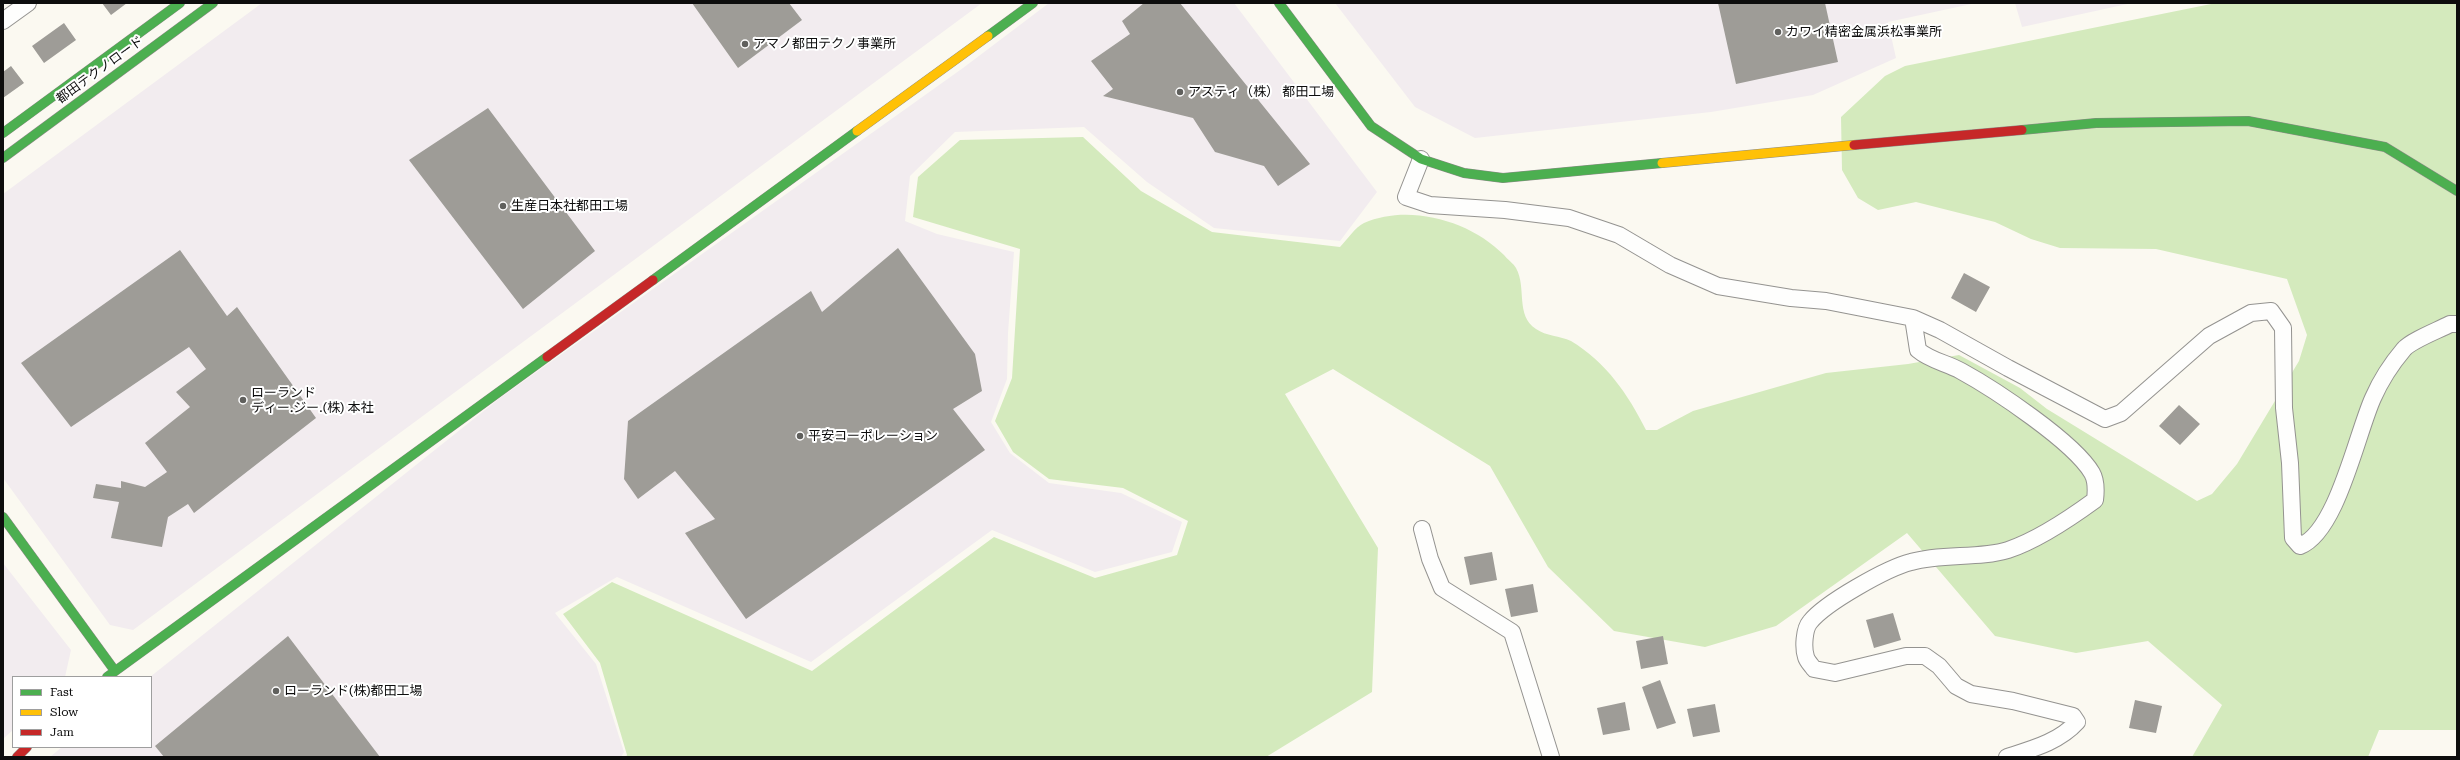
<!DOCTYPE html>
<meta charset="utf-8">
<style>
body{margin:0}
#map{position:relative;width:2460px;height:760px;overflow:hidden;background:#fbf9f1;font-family:"Roboto Serif",serif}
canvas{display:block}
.frame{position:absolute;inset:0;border:4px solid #0d0d0d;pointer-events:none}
.legend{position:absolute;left:12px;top:676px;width:140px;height:72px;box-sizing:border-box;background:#fff;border:1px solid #9e9e9e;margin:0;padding:5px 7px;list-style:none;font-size:12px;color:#0d0d0d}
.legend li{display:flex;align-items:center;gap:8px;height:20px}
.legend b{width:20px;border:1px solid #9e9e9e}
</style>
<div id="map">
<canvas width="2460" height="760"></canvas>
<div class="frame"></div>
<ul class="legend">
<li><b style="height:5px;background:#4caf50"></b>Fast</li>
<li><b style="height:5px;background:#ffc107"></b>Slow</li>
<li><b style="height:5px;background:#c62828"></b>Jam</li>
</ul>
</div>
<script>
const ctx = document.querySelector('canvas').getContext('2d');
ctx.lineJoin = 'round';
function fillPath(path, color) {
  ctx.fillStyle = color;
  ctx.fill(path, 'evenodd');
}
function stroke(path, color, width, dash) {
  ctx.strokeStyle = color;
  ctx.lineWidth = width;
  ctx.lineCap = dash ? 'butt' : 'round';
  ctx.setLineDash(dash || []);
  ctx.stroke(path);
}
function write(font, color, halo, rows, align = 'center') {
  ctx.font = font + ' "Roboto Serif","Noto Sans JP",serif';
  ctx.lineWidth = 4;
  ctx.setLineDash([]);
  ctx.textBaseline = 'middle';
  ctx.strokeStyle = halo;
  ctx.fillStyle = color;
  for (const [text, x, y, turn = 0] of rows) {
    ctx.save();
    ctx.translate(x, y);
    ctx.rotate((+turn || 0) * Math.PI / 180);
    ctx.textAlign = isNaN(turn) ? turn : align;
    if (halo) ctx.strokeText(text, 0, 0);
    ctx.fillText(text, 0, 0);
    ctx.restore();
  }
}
fillPath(new Path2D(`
 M262,3H982L133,630L110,625L3,478V194Z
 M1049,3H1234L1377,192L1340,241L1214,228L1147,182L1084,127L955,132L910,176L905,221L937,234L1014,252L1008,333L1007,379L991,422L1010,453L1049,483L1121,493L1182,522L1172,552L1095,572L992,530L811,662L617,577L555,613L596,664L624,752L621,757H50L62,747H151L150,677L500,398L963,68Z
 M1335,3H1976L1888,22L1896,58L1813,95L1711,112L1475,138L1415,107Z
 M2015,3H2132L2022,27Z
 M3,563L71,650L65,677H13V730L3,739Z`), '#f2ecef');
fillPath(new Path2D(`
 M2216,3H2457V730H2379L2368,757H2192L2222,705L2148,641L2076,653L1995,636L1907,533L1776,626L1705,647L1614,631L1548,567L1490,466L1333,369L1285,394L1378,548L1372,692L1266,757H626L627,755L600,663L563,614L612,582L812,671L994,537L1095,578L1177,555L1188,521L1123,488L1049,479L1013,452L995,421L1012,378L1020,249L913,217L918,177L960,140L1083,137L1141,191L1212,232L1340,247C1347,240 1355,227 1364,223C1409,203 1471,221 1504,255C1507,259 1514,264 1516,268C1527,288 1515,315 1536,329C1546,336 1560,336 1571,341C1606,362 1628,394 1646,430H1657L1693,411L1826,373L1908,364L1959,355L2020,388L2047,409L2197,501L2212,494L2237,464L2299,361L2307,335L2287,279L2156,249L2060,248L2031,239L1995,222L1916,202L1878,210L1858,198L1842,170L1841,117L1885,76L1905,66Z`), '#d4eabd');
fillPath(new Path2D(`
 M102,3H127L111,15Z
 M692,3H789L802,20L738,68Z
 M1144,3H1180L1310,164L1278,186L1264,166L1215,152L1193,118L1103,96L1113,89L1091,61L1130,34L1122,21Z
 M1718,3H1825L1838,62L1736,84Z
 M64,23L76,40L44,63L32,46Z
 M11,66L24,83L3,98V72Z
 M488,108L595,251L523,309L409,160Z
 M898,248L975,354L982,391L953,409L985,450L746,619L685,533L715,519L675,471L638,499L624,479L628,421L811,291L822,312Z
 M180,250L227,316L237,307L316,418L194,513L188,504L168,517L162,547L111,538L119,502L93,498L96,484L121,488V481L145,487L167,472L145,443L190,407L176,392L206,369L189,347L71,427L21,363Z
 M1964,273L1990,287L1976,312L1951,298Z
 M2179,405L2200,424L2180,445L2159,426Z
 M1492,552L1497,580L1470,585L1464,557Z
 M1533,584L1538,612L1511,617L1505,589Z
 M1893,613L1901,640L1874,648L1866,620Z
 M288,636L380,757H164L155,746Z
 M1663,636L1668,664L1641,669L1636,641Z
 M1660,680L1676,723L1657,729L1642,687Z
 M2135,700L2162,706L2156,733L2129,728Z
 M1625,702L1630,730L1603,735L1597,708Z
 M1715,704L1720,732L1693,737L1687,709Z`), '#9e9c97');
const street = new Path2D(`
 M3,21L28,3
 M1421,159L1406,197L1430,205L1505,210L1569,218L1619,235L1670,265L1718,286L1791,298L1826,301L1913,318L1940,330L2008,368L2105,419L2121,413L2209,336L2251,313L2271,311L2283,328L2284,408L2290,463L2293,538L2300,546C2337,532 2357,433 2373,398C2380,382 2393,362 2404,349C2412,340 2439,330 2450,324H2457
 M1913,318L1918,350C1931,361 1947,363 1961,371C1994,389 2074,442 2092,473C2096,480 2096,492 2095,500C2069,519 2038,540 2008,550C1979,559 1942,553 1911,562C1887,568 1825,603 1810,622C1804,629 1803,648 1806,657C1807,661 1812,666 1814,669L1835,673L1906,656H1925L1939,666L1956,686L1971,694L2013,701L2073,716L2077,722C2059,742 2032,749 2007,757
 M1422,529L1430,559L1442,588L1512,632L1551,757`);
const fast = new Path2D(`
 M1279,3L1371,126L1421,159L1464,173L1503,178L1662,163
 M988,36L1033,3
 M2022,130L2096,123L2248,121L2385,147L2457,191
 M3,133L180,3
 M3,158L213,3
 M653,280L857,131
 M3,517L115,671
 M107,677L547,357`);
const slow = new Path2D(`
 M857,131L988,36
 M1662,163L1854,145`);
const jam = new Path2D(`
 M1854,145L2022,130
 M547,357L653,280
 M17,757L27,747`);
stroke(street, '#949390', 18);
stroke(fast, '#8b8a86', 10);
stroke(slow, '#8b8a86', 10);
stroke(jam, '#8b8a86', 10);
stroke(street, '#fefefd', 16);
stroke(fast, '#4caf50', 9);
stroke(slow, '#ffc107', 9);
stroke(jam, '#c62828', 9);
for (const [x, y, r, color] of [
 [1778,32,4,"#60605d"],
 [745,44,4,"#60605d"],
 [1180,92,4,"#60605d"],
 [503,206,4,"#60605d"],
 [243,400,4,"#60605d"],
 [800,436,4,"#60605d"],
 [276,691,4,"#60605d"]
]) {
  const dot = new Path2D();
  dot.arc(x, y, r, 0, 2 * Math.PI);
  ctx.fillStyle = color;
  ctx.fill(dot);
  stroke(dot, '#fff', 1.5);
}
write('13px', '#0d0d0d', '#fff', [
 ["カワイ精密金属浜松事業所",1786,32],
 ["アマノ都田テクノ事業所",753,44],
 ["アスティ（株） 都田工場",1188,92],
 ["生産日本社都田工場",511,206],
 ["ローランド",251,393],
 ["ディー.ジー.(株) 本社",251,408],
 ["平安コーポレーション",808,436],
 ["ローランド(株)都田工場",284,691]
], 'left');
write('13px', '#0d0d0d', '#fff', [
 ["都田テクノロード",100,70,-36]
]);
</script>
